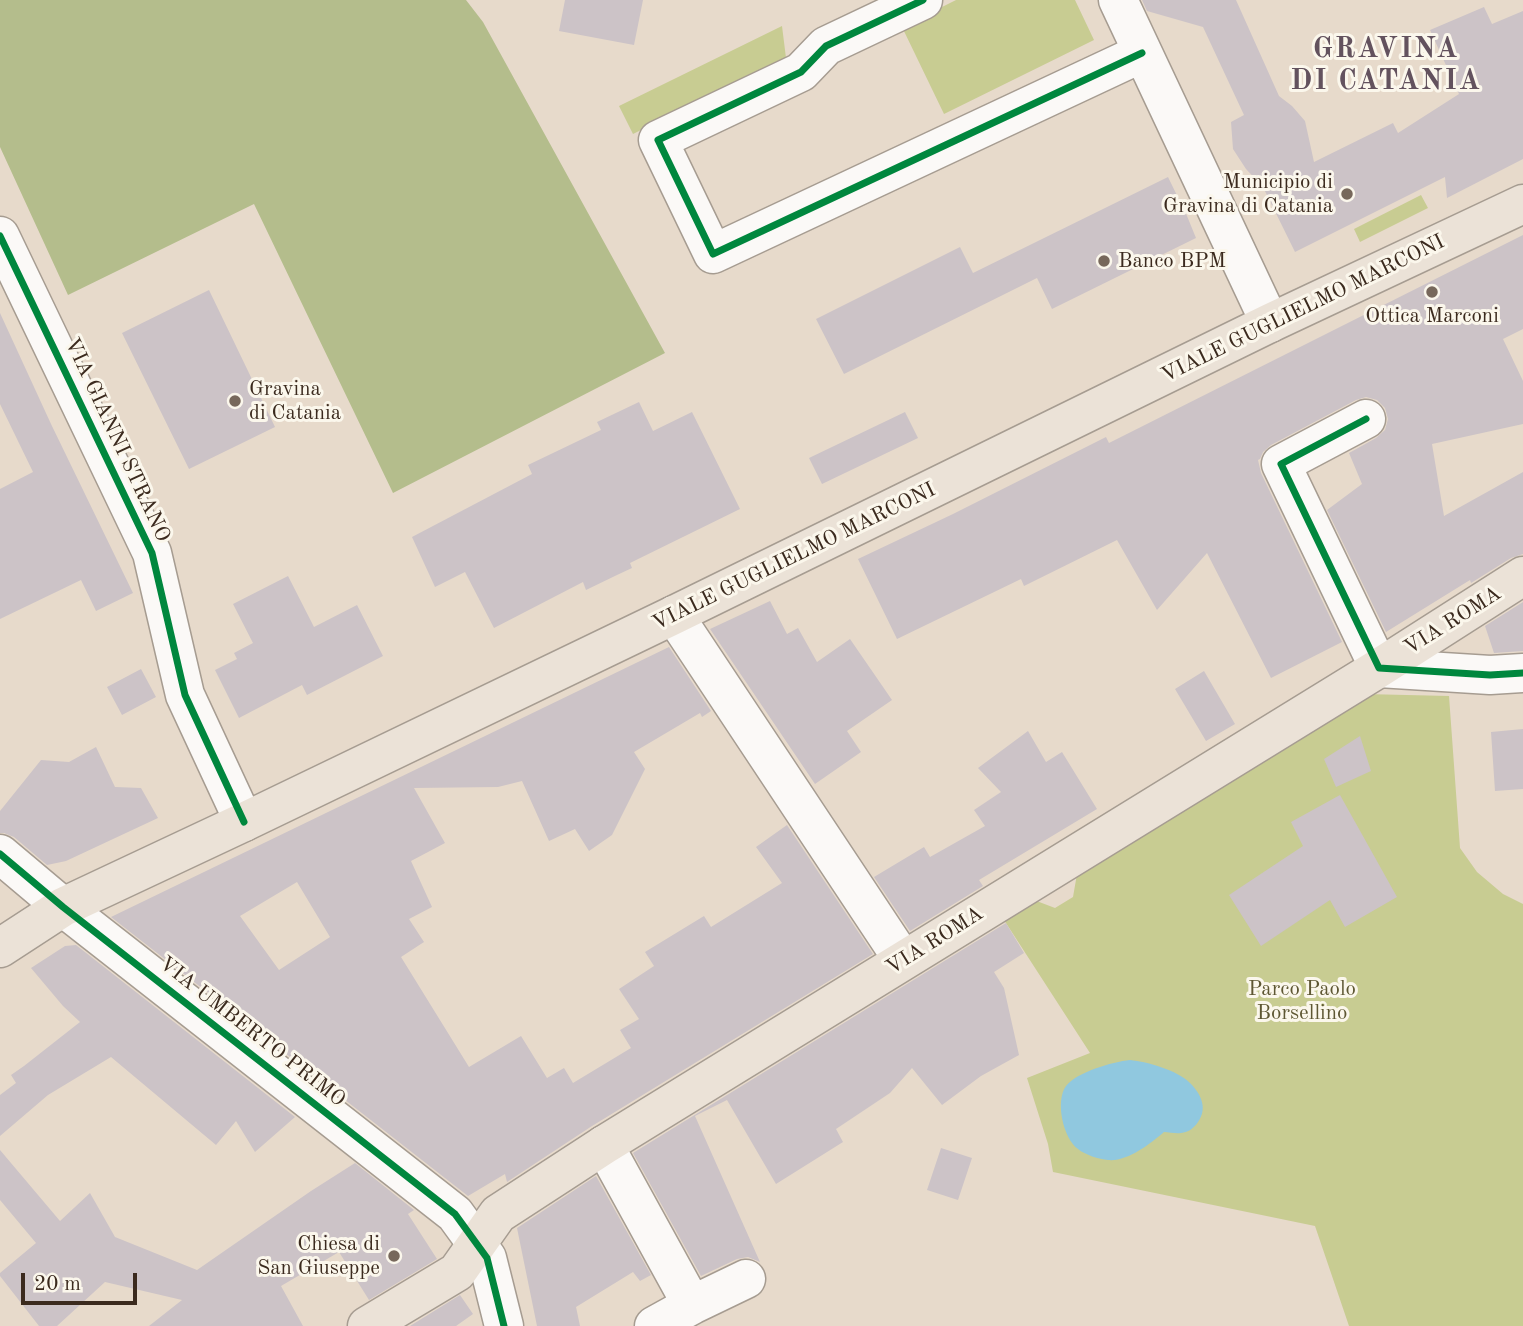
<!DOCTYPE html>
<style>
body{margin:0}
#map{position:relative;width:1523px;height:1326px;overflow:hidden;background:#e7dacb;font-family:"Old Standard TT",serif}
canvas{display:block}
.scale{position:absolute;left:21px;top:1273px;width:116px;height:32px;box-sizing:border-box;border:4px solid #3b2a1e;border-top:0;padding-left:9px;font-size:21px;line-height:24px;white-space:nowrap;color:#3b2a1e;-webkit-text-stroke:5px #fbf7ec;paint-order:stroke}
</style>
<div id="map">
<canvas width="1523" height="1326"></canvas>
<div class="scale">20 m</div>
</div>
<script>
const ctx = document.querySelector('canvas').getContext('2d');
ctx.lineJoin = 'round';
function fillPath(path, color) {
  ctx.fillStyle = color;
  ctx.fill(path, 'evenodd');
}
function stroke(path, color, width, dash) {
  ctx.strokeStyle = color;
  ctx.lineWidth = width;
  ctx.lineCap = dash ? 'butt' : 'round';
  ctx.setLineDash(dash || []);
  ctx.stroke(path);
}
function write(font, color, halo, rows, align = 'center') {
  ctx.font = font + ' "Old Standard TT",serif';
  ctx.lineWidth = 6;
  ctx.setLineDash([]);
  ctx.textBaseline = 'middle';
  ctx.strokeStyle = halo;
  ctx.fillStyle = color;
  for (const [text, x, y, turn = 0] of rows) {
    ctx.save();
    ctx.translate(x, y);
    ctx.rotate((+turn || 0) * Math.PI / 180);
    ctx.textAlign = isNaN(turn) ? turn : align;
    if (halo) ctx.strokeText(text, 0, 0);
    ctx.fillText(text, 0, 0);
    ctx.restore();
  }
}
fillPath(new Path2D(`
 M956,0H1075L1094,40L944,114L902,27Z
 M782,26L786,58L633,134L619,106Z
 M1421,195L1428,208L1360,242L1354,229Z
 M1364,694L1449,696L1460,848L1477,872L1503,894L1523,904V1326H1349L1315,1226L1053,1172L1048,1144L1027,1078L1090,1053L1004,920L1034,900L1055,908L1073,897L1077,874Z`), '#c8cc92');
fillPath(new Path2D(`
 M0,0H466L483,22L665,353L393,493L254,204L68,295L0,147Z`), '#b4bd8c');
fillPath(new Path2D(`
 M1130,1060C1148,1062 1177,1070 1190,1083C1201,1094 1208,1108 1198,1122C1194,1128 1189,1132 1181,1133C1176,1134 1169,1132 1164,1132C1150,1144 1127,1162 1108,1160C1099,1159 1085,1155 1078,1149C1063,1138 1055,1101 1066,1086C1077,1072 1112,1062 1130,1060Z`), '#90c8df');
fillPath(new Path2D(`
 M565,0H643L634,45L559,31Z
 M1142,0H1236L1279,96L1292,106L1305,121L1314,162L1393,123L1398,133L1459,94L1430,30L1484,7L1492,24L1523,11V159L1447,198L1445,177L1295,252L1263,187L1246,169L1233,149L1231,122L1244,115L1203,27L1147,11Z
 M1168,177L1187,216L1196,238L1052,309L1037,278L844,374L816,319L960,247L973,273Z
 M1523,235V329L1503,339L1523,381V424L1432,444L1444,516L1523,472V554L1511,558L1471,583L1470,580L1386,632L1327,510L1362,484L1349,453L1376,438L1385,430L1388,419L1385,408L1377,400L1366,397L1356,400L1271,445L1263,452L1260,459L1258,460L1261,473L1342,642L1271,678L1207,553L1157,610L1117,540L1024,586L1021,579L897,639L858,559L953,514L1106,437L1109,443Z
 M209,290L275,427L189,469L122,333Z
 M0,313L51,424L133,593L96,611L81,580L0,619V489L33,472L0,404Z
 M639,402L653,431L692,412L740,509L630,563L632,568L617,575L586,590L583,582L494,628L465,572L435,587L412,537L532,474L528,465L601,430L597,422Z
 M905,412L918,438L822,484L809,458Z
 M288,576L314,627L357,605L383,656L307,695L302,685L239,718L215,670L237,659L234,653L253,643L233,604Z
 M770,601L787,634L798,628L817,662L850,639L892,700L847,731L861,752L815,784L710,629Z
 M1523,602V651L1494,653L1485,626Z
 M669,647L711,711L702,717L700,713L634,752L645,769L612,835L589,851L575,829L549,841L522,781L498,787L414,788L445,843L411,861L432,907L409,919L424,942L401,957L469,1067L521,1036L547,1078L564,1068L573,1083L631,1048L620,1030L639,1019L619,989L654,966L645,952L704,916L711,927L782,883L756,847L787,825L873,954L592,1126L507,1182L505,1174L468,1196L111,917ZM297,882L330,937L279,970L240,916Z
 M141,669L156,697L122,715L107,687Z
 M1204,671L1235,724L1206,741L1175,689Z
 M1523,729V789L1495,791L1491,732Z
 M1028,731L1046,762L1062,752L1097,809L979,880L983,886L910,931L874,877L924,847L930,857L985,826L974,810L1001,792L978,768Z
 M1360,736L1371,771L1336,787L1324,759Z
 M96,747L115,787L141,788L158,818L66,861L47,865L14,837L4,833H0V811L41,760L69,762Z
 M1340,795L1397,897L1345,927L1330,900L1261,946L1229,895L1303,846L1291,822Z
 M1006,923L1024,953L994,972L1004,988L1019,1055L981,1076L942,1105L912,1068L890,1093L836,1129L843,1142L776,1184L727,1100L695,1116L760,1262L748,1257L737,1259L701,1276L633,1153Z
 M76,945L295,1117L255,1152L236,1121L216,1145L111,1057L48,1095L0,1136V1095L16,1083L11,1075L24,1066L80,1022L63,1006L31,968L65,946Z
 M941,1148L972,1158L958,1200L927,1190Z
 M0,1150L60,1221L90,1193L115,1237L197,1270L311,1191L355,1163L414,1210L408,1214L437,1259L369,1300L339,1252L281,1286L303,1326H149L182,1300L105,1282L57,1326H39L0,1276V1273L36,1243L0,1200Z
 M596,1176L651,1275L640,1281L633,1272L576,1307L580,1326H537L517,1228Z
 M460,1295L473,1314L456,1326H410Z`), '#ccc3c7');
const minor = new Path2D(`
 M923,0L826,46L801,72L658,140L713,254L1142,53
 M1118,0L1270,323
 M0,236L152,553L185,695L244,822
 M1366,419L1281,464L1379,668L1490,675L1523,673
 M674,615L903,960
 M0,854L63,907L455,1214L487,1258L504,1326
 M604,1145L692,1305L654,1326
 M692,1305L746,1279`);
const major = new Path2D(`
 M0,948L63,907L244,822L674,615L1270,323L1523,204
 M367,1326L457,1272L498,1214L604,1145L1379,668L1523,576`);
stroke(minor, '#a69c91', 41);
stroke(major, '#a69c91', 41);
stroke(minor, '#fbf9f7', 38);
stroke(major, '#ebe2d7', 38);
stroke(new Path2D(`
 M923,0L826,46L801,72L658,140L713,254L1142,53
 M0,236L152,553L185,695L244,822
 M1366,419L1281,464L1379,668L1490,675L1523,673
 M0,854L63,907L455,1214L487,1258L504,1326`), '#00873e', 7);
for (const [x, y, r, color] of [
 [1347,194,7,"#77685b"],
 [1104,261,7,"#77685b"],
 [1432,292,7,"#77685b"],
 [235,401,7,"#77685b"],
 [394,1256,7,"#77685b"]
]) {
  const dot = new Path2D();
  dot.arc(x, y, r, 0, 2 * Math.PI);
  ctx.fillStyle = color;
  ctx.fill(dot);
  stroke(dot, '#fbf7ec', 2.5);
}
write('21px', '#3b2a1e', '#fbf7ec', [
 ["Municipio di",1333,182],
 ["Gravina di Catania",1333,206],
 ["Banco BPM",1118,261,"left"],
 ["Ottica Marconi",1432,316,"center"],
 ["Gravina",249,389,"left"],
 ["di Catania",249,413,"left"],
 ["Chiesa di",380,1244],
 ["San Giuseppe",380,1268]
], 'right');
write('21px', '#3b2a1e', '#fbf7ec', [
 ["VIALE GUGLIELMO MARCONI",1303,309,-26],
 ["VIA GIANNI STRANO",117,440,65],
 ["VIALE GUGLIELMO MARCONI",794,557,-26],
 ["VIA ROMA",1453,621,-32],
 ["VIA ROMA",935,941,-32],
 ["VIA UMBERTO PRIMO",252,1032,38]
]);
write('21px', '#5e5733', '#fbf7ec', [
 ["Parco Paolo",1302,989],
 ["Borsellino",1302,1013]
]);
ctx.letterSpacing = '2px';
write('bold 28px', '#63525e', '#fbf7ec', [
 ["GRAVINA",1386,50],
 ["DI CATANIA",1386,82]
]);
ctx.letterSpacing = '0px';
</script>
